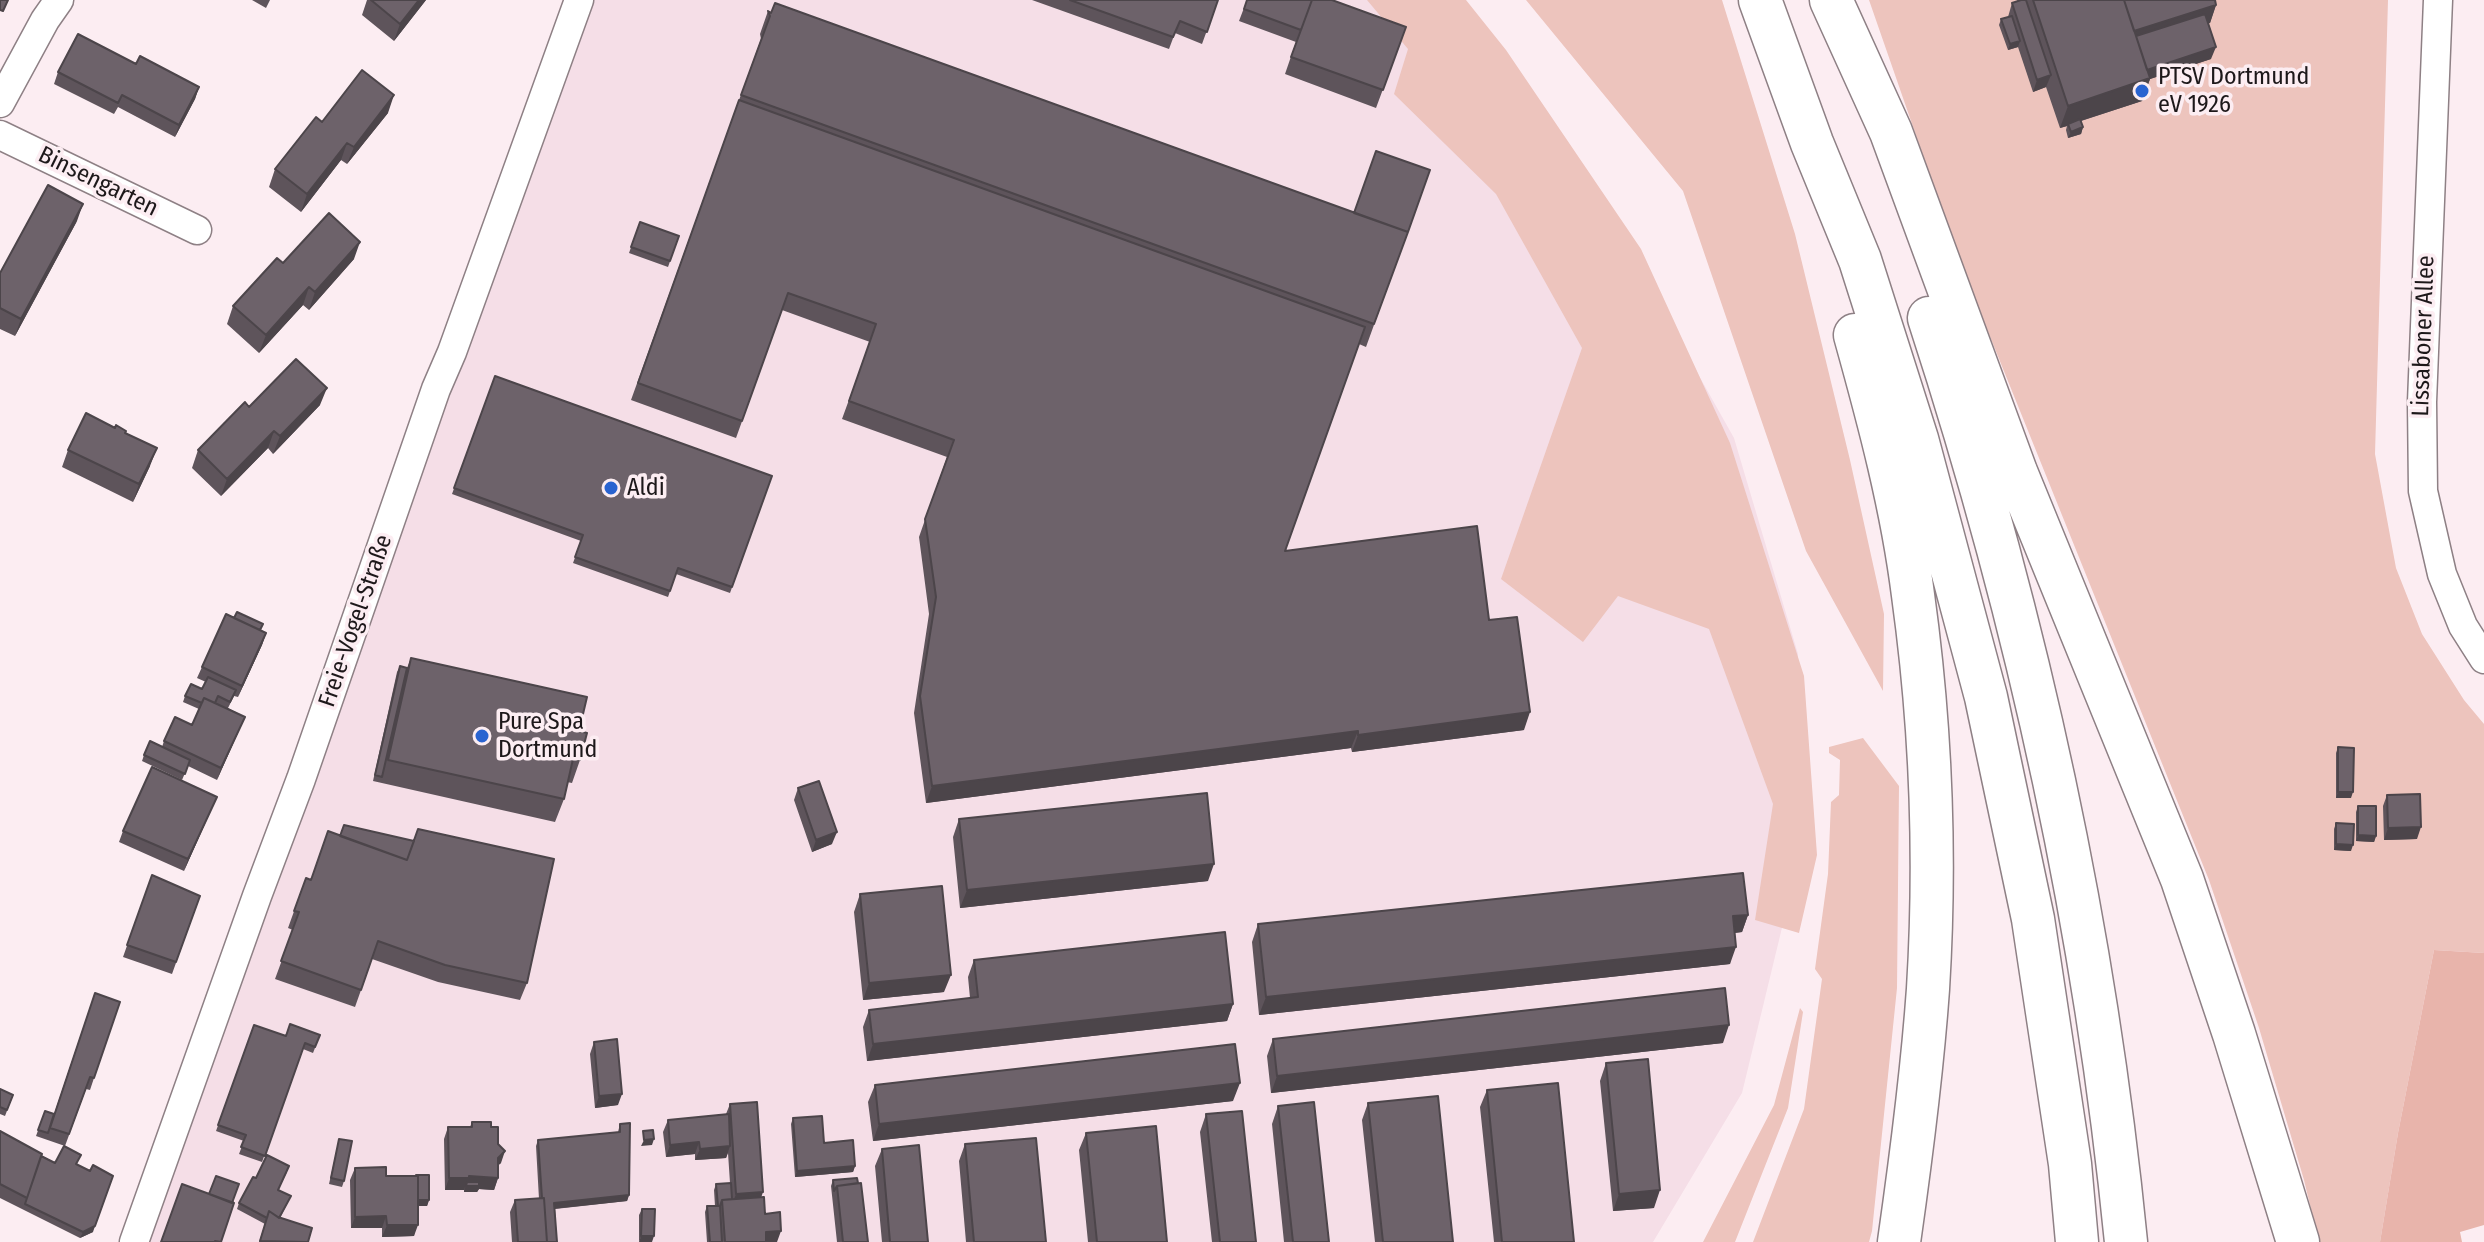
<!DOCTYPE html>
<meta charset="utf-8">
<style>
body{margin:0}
canvas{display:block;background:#fcedf2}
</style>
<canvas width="2484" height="1242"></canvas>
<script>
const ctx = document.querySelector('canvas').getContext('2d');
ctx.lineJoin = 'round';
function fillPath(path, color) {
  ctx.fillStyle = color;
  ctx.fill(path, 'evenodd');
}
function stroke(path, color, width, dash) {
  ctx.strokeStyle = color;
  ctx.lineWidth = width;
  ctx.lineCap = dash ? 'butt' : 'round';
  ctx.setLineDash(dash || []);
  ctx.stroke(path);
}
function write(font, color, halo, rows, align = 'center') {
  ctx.font = font + ' "Fira Sans Condensed",sans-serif';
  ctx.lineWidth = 7;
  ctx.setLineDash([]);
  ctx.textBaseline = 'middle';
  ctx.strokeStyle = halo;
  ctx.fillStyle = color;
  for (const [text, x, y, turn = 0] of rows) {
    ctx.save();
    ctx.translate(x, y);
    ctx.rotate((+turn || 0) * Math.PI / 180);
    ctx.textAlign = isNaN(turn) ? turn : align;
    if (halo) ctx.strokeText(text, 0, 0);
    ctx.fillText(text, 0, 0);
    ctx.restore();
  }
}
fillPath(new Path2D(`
 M579,0H1424L1653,294L1734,438L1798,654L1795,874L1742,1093L1653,1242H134Z`), '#f5dee7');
fillPath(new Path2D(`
 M1367,0H1466L1506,50L1641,249L1730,443L1804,676L1817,855L1799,933L1755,920L1773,804L1709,629L1618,596L1583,642L1501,579L1582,348L1496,194L1394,94L1408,49Z
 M1526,0H1722L1795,234L1850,460L1884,614L1883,691L1806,551L1683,191Z
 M1869,0H2388L2375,454L2396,568L2422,634L2464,700L2484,724V953L2434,950L2398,1133L2380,1242H2319L2304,1180L2259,1028L2209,880L1960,262Z
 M1863,738L1899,786L1897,988L1872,1231L1869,1242H1753L1804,1109L1822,979L1815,969L1828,874L1831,802L1839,795L1840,760L1829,753V747Z
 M1800,1008L1803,1012L1788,1108L1735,1242H1703L1774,1105Z`), '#edc4bd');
fillPath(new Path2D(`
 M2434,950L2484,953V1225L2460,1232L2462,1242H2380L2398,1133Z`), '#e8b4ab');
const minor = new Path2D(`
 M2438,0L2422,402L2423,491L2442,574L2463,626L2484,659
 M0,103L45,20L59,0
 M0,135L197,230
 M134,1242L257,896L301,779L436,389L452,352L579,0`);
const highway = new Path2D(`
 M1760,0L1812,143L1860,260L1917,439L1986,697L2033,919L2070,1164L2077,1242
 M1831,0L1891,132L2016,472L2182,879L2234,1034L2298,1242
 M1929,318C2027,618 2095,928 2126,1242
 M1855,335C1879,421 1902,507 1913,595C1931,725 1936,859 1928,989C1922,1074 1911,1158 1899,1242`);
stroke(minor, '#8e8085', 31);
stroke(highway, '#8e8085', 45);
stroke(minor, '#fff', 28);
stroke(highway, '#fff', 42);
fillPath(new Path2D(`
 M252,0H270L266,8Z
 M367,0H426L394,41L362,15Z
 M1032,0H1218L1202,44L1175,33L1169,49Z
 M1247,0L1406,27L1376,108L1285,74L1296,42L1239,21Z
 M2017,0H2215L2216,5L2210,23H2208L2211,59L2150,79L2142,101L2081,121L2083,127L2081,134L2068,138L2066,130L2067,126L2060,128L2046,87L2033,92L2018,47L2008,50L1999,25L2001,19L2008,17L2012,3L2018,1Z
 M768,11L1354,213L1430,170L1366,347L1359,344L1285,551L1489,620L1524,730L1352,752L1351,748L926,803L914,713L929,614L919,537L947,457L842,419L870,342L782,310L736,438L631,400L761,39L760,34Z
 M136,64L199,87L195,99L175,137L118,107L114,114L54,84L58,72Z
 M388,113L347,164L341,160L301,212L269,187L275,169L322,122Z
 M77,221L15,336L0,329V273Z
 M640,222L679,236L668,267L629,253Z
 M354,259L309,310L303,305L259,353L227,324L233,306L283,263Z
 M495,376L772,476L730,593L676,574L668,597L573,563L581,541L452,494Z
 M320,405L273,454L268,448L221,496L192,468L198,450L249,407Z
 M125,433L150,466L133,502L62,467L68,450Z
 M261,630L266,633L262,645L238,697L234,696L228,708L245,717L217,780L188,766L182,780L142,761L144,755L162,747L164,741L192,725L199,709L183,702L185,696L202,689L206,682L197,678L202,667Z
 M411,658L579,731L580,760L572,783L567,782L564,799L555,822L373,781L397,672L400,666L407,668Z
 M2338,747L2351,798H2336V753Z
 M798,788L832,844L812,852L794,800Z
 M2387,795L2417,839L2384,840L2383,806Z
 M2358,806L2376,836L2374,842L2356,841V812Z
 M212,808L184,871L119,842L123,831Z
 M959,819L1208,881L960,908L953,837Z
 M2336,823L2351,851L2334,850V829Z
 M152,875L200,896L172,974L123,957Z
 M306,878L527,983L520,1000L438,982L372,959L355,1007L275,979L293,930L288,928Z
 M860,894L944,992L863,1000L854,912Z
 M1748,915L1742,932L1734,933L1730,964L1259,1015L1252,942L1258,924Z
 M974,960L1233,1004L1227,1021L867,1061L863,1027L869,1010L970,998L968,977Z
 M95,993L94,1078L90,1090L86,1089L65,1146L36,1136L45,1111L54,1114Z
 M254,1025L286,1036L320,1035L313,1053L303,1049L262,1162L239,1154L244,1141L216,1131Z
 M1273,1039L1723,1043L1271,1093L1267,1056Z
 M594,1042L618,1105L595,1108L590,1054Z
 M1606,1063L1654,1208L1613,1211L1600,1081Z
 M875,1085L1233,1101L873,1141L868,1102Z
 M0,1089L13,1095L5,1116L0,1114Z
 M1487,1090L1574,1242H1494L1480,1107Z
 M1368,1103L1453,1242H1375L1362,1120Z
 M730,1104L761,1197L765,1214L777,1242H707L705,1212L707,1206H715L714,1190L716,1184L730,1183L728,1153L726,1158L695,1160V1154L666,1157L663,1132L668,1120L726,1114Z
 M1278,1106L1329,1242H1284L1272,1124Z
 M1206,1114L1256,1242H1212L1200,1132Z
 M793,1118L855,1166L853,1172L795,1177L791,1124Z
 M472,1122L491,1127L498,1144L501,1163L498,1165V1178L494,1190L479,1189L477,1192H464V1190H445L444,1139L448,1127H470Z
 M620,1124L629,1195L627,1201L555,1209L557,1242H512L510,1212L515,1200L539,1199L536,1146L538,1140L618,1132Z
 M0,1131L55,1163L77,1164L93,1232L80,1238L0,1198Z
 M1086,1133L1167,1242H1088L1079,1150Z
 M339,1139L344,1181L342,1187L329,1184Z
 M965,1144L1046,1242H966L959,1161Z
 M882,1149L928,1242H882L875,1166Z
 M355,1168L386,1176L429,1200L427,1206H418L414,1236L382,1237V1228H351L350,1180Z
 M287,1172L278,1190L291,1196L280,1218L308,1242H259L265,1224L237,1209L239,1203L256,1178Z
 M833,1180L868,1242H837L831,1186Z
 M642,1209H655L639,1242V1215Z`), '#5e545b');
fillPath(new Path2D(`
 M419,0H426L394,41L400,24Z
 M2216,5L2210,23L2132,48L2131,32Z
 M2020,41L2018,47L2008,50L2010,44Z
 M2216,47L2211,59L2150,79L2142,101L2068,125V124L2067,126L2060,128L2068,106L2140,72Z
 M2051,75L2046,87L2033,92L2037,80Z
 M199,87L195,99L175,137L179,125Z
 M394,95L388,113L347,164L354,147Z
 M2083,127L2081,134L2068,138L2071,132Z
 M347,143L341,160L301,212L307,194Z
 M83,204L77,221L15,336L21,319Z
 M360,242L354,259L309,310L315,292Z
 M309,287L303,305L259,353L266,335Z
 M327,388L320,405L273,454L280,436Z
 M274,431L268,448L221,496L227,479Z
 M157,448L150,466L133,502L139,484Z
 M266,633L262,645L238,697L242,686Z
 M1530,712L1524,730L1352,752L1358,735Z
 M245,717L240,728L217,780L221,768Z
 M1358,731L1351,748L926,803L932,786Z
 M2338,792H2353L2351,798H2336Z
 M217,797L212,808L184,871L188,859Z
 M2421,827L2417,839L2384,840L2388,828Z
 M837,832L832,844L812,852L816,840Z
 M2358,835L2376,836L2374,842L2356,841Z
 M2336,844L2353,845L2351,851L2334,850Z
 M1214,864L1208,881L960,908L967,890Z
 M1748,915L1742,932L1726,934L1733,916Z
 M1736,947L1730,964L1259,1015L1266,997Z
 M951,975L944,992L863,1000L869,983Z
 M1233,1004L1227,1021L867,1061L873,1044Z
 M1729,1025L1723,1043L1271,1093L1277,1076Z
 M1240,1083L1233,1101L873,1141L879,1124Z
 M622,1094L618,1105L595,1108L599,1096Z
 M654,1139L652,1145L641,1146L644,1140Z
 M699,1142L695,1154L666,1157L670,1145Z
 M730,1146L726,1158L695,1160L700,1149Z
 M505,1151L501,1163L493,1170L498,1158Z
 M855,1166L853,1172L795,1177L797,1171Z
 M469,1176L498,1178L494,1190L479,1189L477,1192H464L466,1184L464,1190H445L449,1178Z
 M1660,1190L1654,1208L1613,1211L1619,1194Z
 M763,1192L759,1204L732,1205L736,1194Z
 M629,1195L627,1201L552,1209L554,1203Z
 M416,1200H429L427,1206H414Z
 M386,1216L382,1228H351L355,1217Z
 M387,1225H418L414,1236L382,1237Z
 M95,1226L93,1232L80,1238L83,1232Z
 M781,1231L777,1242H762L766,1232Z
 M641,1236H654L652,1242H639Z`), '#4c454a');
const building = new Path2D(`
 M0,0H8L3,11L0,10Z
 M371,0H419L400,24Z
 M1070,0H1218L1207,32L1180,21L1173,37Z
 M1247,0H1312L1301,30L1244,9Z
 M1312,0H1332L1406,27L1383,90L1291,57Z
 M2021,0H2026L2051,75L2037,80L2012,3Z
 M2033,0H2124L2150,78L2068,106Z
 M2124,0H2215L2216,5L2134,31Z
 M775,3L1408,232L1374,324L741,95L770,16L768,11L771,13Z
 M2205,14L2216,47L2147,70L2136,36Z
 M2012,16L2020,41L2010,44L2001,19Z
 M78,34L136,64L140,56L199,87L179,125L122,95L118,103L58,72Z
 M362,70L394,95L354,147L347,143L307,194L275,169L316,117L322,122Z
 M739,100L1365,327L1285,551L1477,526L1489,620L1517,617L1530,712L1358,735V731L932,786L920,696L936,597L925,519L954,440L849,401L876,324L788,293L742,421L638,383Z
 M2080,119L2083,127L2071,132L2068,124Z
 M1376,151L1430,170L1408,232L1354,213Z
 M48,185L83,204L21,319L0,308V273Z
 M329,213L360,242L315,292L309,287L266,335L233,306L277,258L283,263Z
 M640,222L679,236L670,261L631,247Z
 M296,359L327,388L280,436L274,431L227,479L198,450L245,402L249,407Z
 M495,376L772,476L732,587L678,568L670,591L575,557L583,535L454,488Z
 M86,413L115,428L116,425L126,431L125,433L157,448L139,484L68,450Z
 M237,612L263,624L260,630L234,618Z
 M226,614L266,633L242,686L202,667Z
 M411,658L587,697L579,731L587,733L580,760L573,759L564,799L388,760Z
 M400,666L407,668L382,777L375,775Z
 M208,677L236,690L230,702L218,696L215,703L204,698L202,703L185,696L191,684L202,689Z
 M204,698L245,717L221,768L164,741L175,717L192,725Z
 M150,741L190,760L185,774L144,755Z
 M2338,747L2354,748L2353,792H2338Z
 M152,767L217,797L188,859L123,831Z
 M819,781L837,832L816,840L798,788Z
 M1207,793L1214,864L967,890L959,819Z
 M2420,794L2421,827L2388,828L2387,795Z
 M2358,806H2376V836L2358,835Z
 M2336,823L2354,824L2353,845L2336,844Z
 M344,825L414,841L407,860L340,836Z
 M418,829L554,859L527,983L445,965L378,941L361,990L281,961L299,912L294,911L306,878L311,880L328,831L407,860Z
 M1743,873L1748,915L1733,916L1736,947L1266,997L1258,924Z
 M152,875L200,896L176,962L127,945Z
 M942,886L951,975L869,983L860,894Z
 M1225,932L1233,1004L873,1044L869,1010L978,997L974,960Z
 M1725,988L1729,1025L1277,1076L1273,1039Z
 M95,993L120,1002L94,1078L90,1077L69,1134L50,1128Z
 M290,1024L320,1035L315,1047L305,1043L265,1156L241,1147L246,1135L218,1125L254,1025L286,1036Z
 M617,1039L622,1094L599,1096L594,1042Z
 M1235,1044L1240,1083L879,1124L875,1085Z
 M1648,1059L1660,1190L1619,1194L1606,1063Z
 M1558,1083L1574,1242H1502L1487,1090Z
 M0,1089L13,1095L7,1110L0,1107Z
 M1438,1096L1453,1242H1383L1368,1103Z
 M757,1102L763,1192L736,1194L730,1104Z
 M1314,1102L1329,1242H1293L1278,1106Z
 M45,1111L54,1114L48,1133L38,1130Z
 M1242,1111L1256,1242H1220L1206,1114Z
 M729,1114L730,1146L700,1149L699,1142L670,1145L668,1120Z
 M822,1116L824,1143L853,1140L855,1166L797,1171L793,1118Z
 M472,1122H491V1127H498V1144L505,1151L498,1158V1178L469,1176V1178H449L448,1127H472Z
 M630,1123L629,1195L554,1203L557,1242H547L544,1198H542L538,1140L620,1132V1124Z
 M1156,1126L1167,1242H1097L1086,1133Z
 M653,1130L654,1139L644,1140L643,1131Z
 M0,1131L42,1154L27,1198L0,1184Z
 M1036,1138L1046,1242H974L965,1144Z
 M339,1139L352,1141L344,1181L331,1178Z
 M919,1145L928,1242H890L882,1149Z
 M64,1146L81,1155L76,1164L90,1171L93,1165L113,1176L95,1226L83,1232L25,1204L41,1156L55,1163Z
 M267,1155L289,1166L278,1190L291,1196L279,1218L269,1211L267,1218L239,1203L253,1177L256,1178Z
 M386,1167V1176H418V1225H387L386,1216L355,1217V1168Z
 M416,1175H429V1200H418V1176Z
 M216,1176L239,1184L232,1203L209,1194Z
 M857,1178L858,1183L837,1186L834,1191L833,1180Z
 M467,1182H479V1186H466Z
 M731,1183L732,1199L722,1200L720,1206H718L716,1184Z
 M861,1183L868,1242H843L837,1186Z
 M182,1184L234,1203L221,1242L215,1241V1242H161Z
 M764,1197L765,1214L780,1212L781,1231L766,1232V1242H725L722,1200Z
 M544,1198L547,1242H518L515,1200Z
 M707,1206H720L722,1242H710Z
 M642,1209H655L654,1236H641Z
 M269,1211L278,1217L312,1228L308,1242L260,1241Z`);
fillPath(building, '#6d626a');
stroke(building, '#4c454a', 2);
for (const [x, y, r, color] of [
 [2142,91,8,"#2963d0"],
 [611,488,8,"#2963d0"],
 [482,736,8,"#2963d0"]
]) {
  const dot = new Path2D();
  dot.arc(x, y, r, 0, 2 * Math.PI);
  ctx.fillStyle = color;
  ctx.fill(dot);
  stroke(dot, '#fcedf2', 3);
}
write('24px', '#1d181a', '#fcedf2', [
 ["PTSV Dortmund",2158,77],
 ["eV 1926",2158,105],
 ["Aldi",627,488],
 ["Pure Spa",498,722],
 ["Dortmund",498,750]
], 'left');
write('24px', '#1d181a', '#fcedf2', [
 ["Binsengarten",98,182,26],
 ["Lissaboner Allee",2424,336,-88],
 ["Freie-Vogel-Straße",356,621,-71]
]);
</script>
